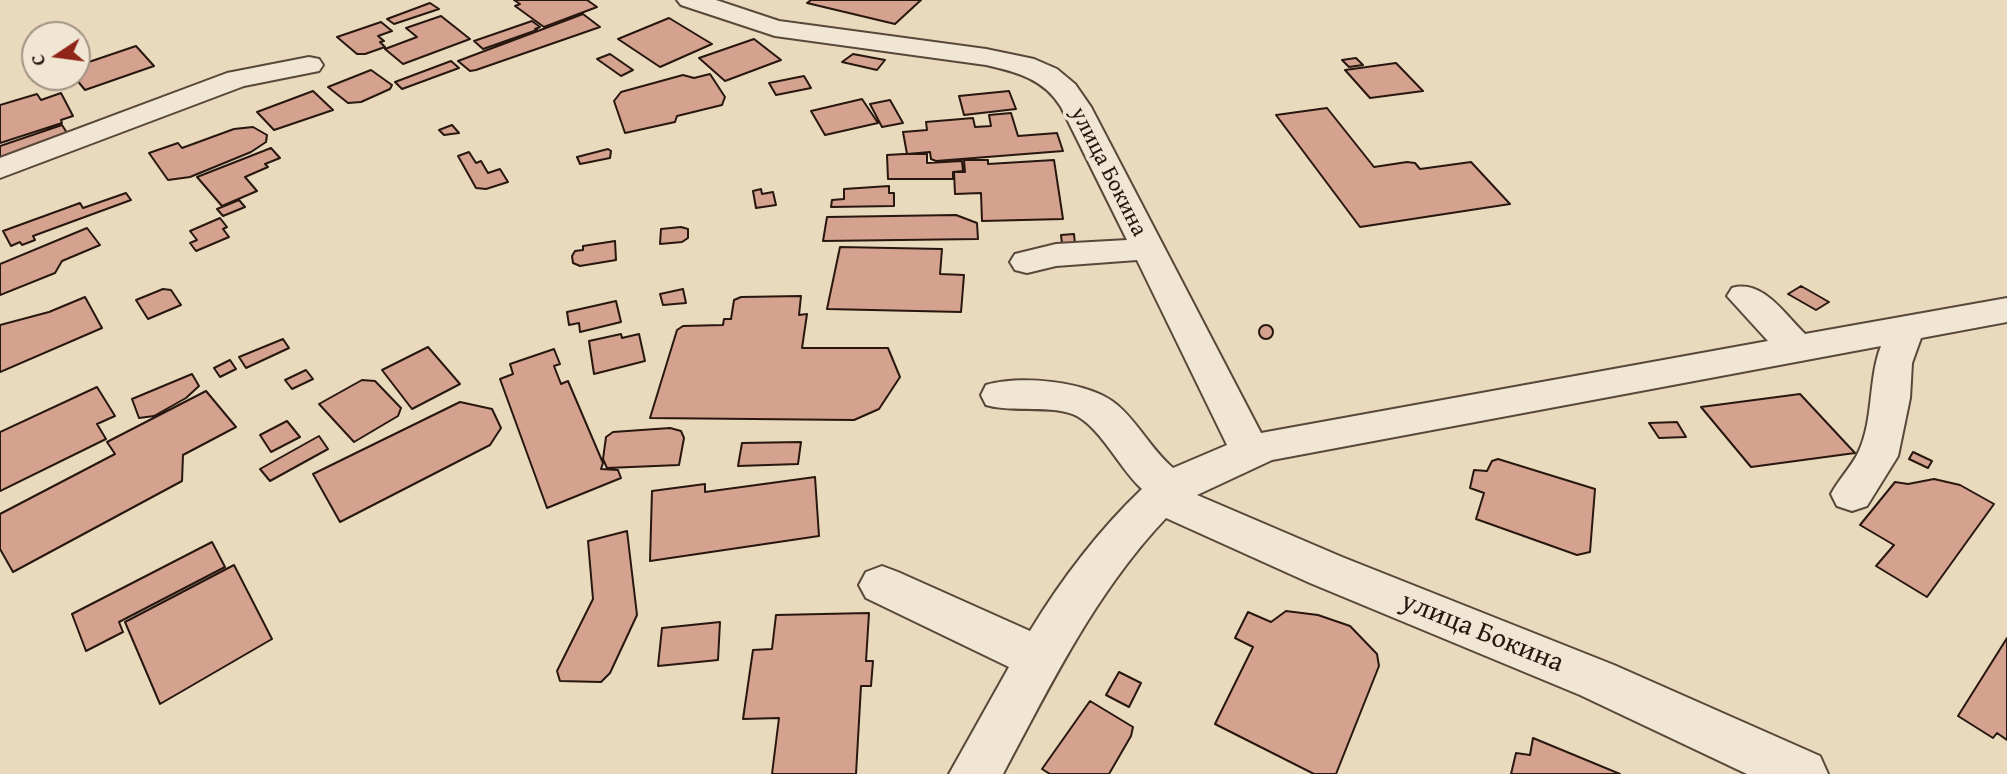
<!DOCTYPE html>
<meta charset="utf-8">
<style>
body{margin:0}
#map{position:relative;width:2007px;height:774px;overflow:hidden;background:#e9d9bd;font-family:"Gentium Book Plus",serif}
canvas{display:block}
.north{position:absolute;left:21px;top:21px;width:70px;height:70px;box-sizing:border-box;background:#f1e6d4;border:2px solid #a09385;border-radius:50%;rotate:257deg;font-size:19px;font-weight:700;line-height:28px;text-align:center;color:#27170e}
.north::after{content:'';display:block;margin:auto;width:24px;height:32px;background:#8f2418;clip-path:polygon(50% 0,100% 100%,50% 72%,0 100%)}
</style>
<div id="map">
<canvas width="2007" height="774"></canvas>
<div class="north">С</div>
</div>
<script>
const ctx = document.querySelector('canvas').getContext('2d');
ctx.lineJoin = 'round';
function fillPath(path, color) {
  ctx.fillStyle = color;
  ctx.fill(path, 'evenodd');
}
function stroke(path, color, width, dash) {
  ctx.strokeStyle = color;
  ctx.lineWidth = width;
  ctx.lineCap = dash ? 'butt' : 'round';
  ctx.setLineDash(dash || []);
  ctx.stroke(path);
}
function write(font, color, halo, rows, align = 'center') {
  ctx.font = font + ' "Gentium Book Plus",serif';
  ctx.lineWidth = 7;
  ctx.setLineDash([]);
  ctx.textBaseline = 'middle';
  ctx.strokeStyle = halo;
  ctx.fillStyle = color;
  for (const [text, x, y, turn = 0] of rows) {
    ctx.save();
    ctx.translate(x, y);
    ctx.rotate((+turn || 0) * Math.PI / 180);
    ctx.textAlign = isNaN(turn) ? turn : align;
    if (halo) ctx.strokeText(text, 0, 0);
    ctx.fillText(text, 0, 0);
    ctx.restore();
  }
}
const building = new Path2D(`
 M514,0H587L597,7L544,27L515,6L520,4Z
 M811,0H921L895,24L807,3Z
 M430,3L439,9L394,24L387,19Z
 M583,14L600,27L476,70L470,71L458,61Z
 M441,16L470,39L403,64L385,49L417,37L406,28Z
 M669,18L712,44L660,67L618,39Z
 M532,21L540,27L535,29L537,30L483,49L474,41Z
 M381,22L392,31L378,36L384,41L380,42L385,47L365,54H357L337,37Z
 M754,39L781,60L725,81L699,58Z
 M136,46L154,66L85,90L76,79L81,78L77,74V66Z
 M610,54L633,70L621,76L597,59Z
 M853,54L885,60L877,70L842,62Z
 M1356,58L1363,65L1349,67L1342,60Z
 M451,61L459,68L402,89L395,82Z
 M1396,63L1423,91L1370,98L1345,70Z
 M371,70L392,85L390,89L361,102L348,103L328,87Z
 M710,74L725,97L722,105L677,116L675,122L625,133L614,101L621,92L683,75L694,78Z
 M804,76L811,88L776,95L769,83Z
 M313,91L333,110L274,130L257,112Z
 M1009,91L1016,109L964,115L959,96Z
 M61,93L73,116L61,120L62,123L0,143V105L37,94L41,100Z
 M862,99L878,123L825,135L811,111Z
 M890,100L903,123L882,127L870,104Z
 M1327,108L1374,167L1407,162L1415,163L1420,169L1471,162L1510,204L1360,227L1276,115Z
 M1011,113L1018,136L1057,133L1063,151L936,161L931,159L930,152L907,154L903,132L927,130L926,122L973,118L975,127L991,126L989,115Z
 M62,125L69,136L0,162V146Z
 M452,125L459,133L444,135L439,130Z
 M253,127L267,135L266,142L251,152L190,177L168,180L149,153L178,143L182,148L234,129Z
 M271,148L280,158L265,164L268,167L245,177L257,191L222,206L197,177Z
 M608,149L611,151L610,158L580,164L577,157Z
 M469,152L476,163L481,161L488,173L500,169L508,182L486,189L476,188L458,156Z
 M904,154H927V163L962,161L963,171L953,172V179H888L887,155Z
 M964,160H988V164L1054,160L1063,219L982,221L981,193L955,194L954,172H965Z
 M889,186V193H894V206L831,207L832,200L844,199V189Z
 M761,189L762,194L773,192L776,205L756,208L753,191Z
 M126,193L131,200L33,236L35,240L22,245L20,242L11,246L3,231L80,203L83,208Z
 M239,200L245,207L223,216L217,209Z
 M956,215L977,223L978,239L823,241L827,217Z
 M220,218L227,227L223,229L229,237L196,251L190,243L197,240L190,231Z
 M681,227L688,229V238L682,242L660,244L661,229Z
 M87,228L100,245L62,261L55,273L0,295V264Z
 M1074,234L1075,244H1062L1061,235Z
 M615,241L616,260L580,266L573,263L572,256L575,251L583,250V246Z
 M840,247L942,249L940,274L964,275L961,312L827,309Z
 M1801,286L1829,302L1816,310L1788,294Z
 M163,289L171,290L181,305L148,319L136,300Z
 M683,289L686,303L663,305L660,294Z
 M801,296L799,315L807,314L802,348H888L900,377L879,409L854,420L650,418L677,330L683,326L723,325L724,319H731L734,300L741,297Z
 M85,297L102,328L0,372V325L49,312Z
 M616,301L621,322L580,332L579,323L569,325L567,312Z
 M1259 332a7 7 0 1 1 14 0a7 7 0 1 1-14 0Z
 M621,334L622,338L639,334L645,361L594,374L589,341Z
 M283,339L289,348L246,368L239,357Z
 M428,347L460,384L412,409L382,370Z
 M554,349L560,364L554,366L561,384L568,381L603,463L601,469L618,470L621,478L547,508L500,379L513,374L510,364Z
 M230,360L236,369L220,377L214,368Z
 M306,370L313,379L292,389L285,380Z
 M192,374L199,386L186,398L154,416L139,418L132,399Z
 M362,380L375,381L401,408L398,416L354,442L319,404Z
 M97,387L115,416L97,424L106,439L0,491V432Z
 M206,391L236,427L183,455L182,481L13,572L0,549V514L115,454L107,442Z
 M1800,394L1855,453L1751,467L1701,407Z
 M460,402L492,409L501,428L490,445L340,522L313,474Z
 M287,421L300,437L271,452L260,435Z
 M1677,422L1686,437L1659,438L1649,423Z
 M670,428L681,431L684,438L679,465L607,468L603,459L606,437L613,432Z
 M319,436L328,449L270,481L260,469Z
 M801,442L798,464L738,466L742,443Z
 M1913,452L1932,461L1928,468L1909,459Z
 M1498,459L1595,489L1590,552L1577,555L1476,519L1484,493L1470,488L1474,470L1487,471L1492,461Z
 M815,477L819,536L650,561L652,491L705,484V492Z
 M1934,479L1960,485L1994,504L1927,597L1876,566L1894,545L1860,525L1895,482L1908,484Z
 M627,531L637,615L610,673L601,682L560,681L557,671L593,599L588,541Z
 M212,542L225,567L119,622L123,632L86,651L72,614Z
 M234,565L272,639L160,704L125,622Z
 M1286,611L1318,615L1350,626L1377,654L1379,666L1336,774H1314L1215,724L1253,647L1235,638L1248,612L1271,622Z
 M869,613L866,661H873L871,686H861L856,774H772L779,718L743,719L753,650L772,649L776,615Z
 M720,622L718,660L658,666L662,628Z
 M2007,638V740L1997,733L1993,738L1958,716Z
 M1119,672L1141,683L1129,707L1106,695Z
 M1090,701L1133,727L1131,736L1109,774H1050L1042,769Z
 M1533,738L1620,774H1511L1516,753L1530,755Z`);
fillPath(building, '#d5a290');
stroke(building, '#27170e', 2);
const street = new Path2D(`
 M677,0H716L779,21L986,49L1034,59L1057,69L1075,84L1091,107L1261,433L1768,341L1727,296L1732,288C1763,279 1785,315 1805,334L2007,298V322L1921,338L1912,363L1910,398L1898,456L1867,506L1852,511L1837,506L1831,494C1839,479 1851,467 1858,453C1874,420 1868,379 1881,346L1272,460L1197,495L1342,557L1614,665L1820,756L1828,774H1747L1580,695L1310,583L1166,518C1095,593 1051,684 1003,774H949L1009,667L866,598L859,585L866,572L882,566L898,572L1030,631C1061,580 1098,531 1142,489C1120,469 1102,430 1077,416C1054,404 1012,413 986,405L981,395L986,385C1020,375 1088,381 1116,404C1137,421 1151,449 1173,468L1227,445L1137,260L1056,266L1027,273L1015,270L1010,262L1015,254L1056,244L1127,240L1061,107C1044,79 1017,72 986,65L775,36L681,5Z
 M309,57L319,59L323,65L319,71L244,86L0,178V158L227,73Z`);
stroke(street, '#58483a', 4);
fillPath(street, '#f1e6d4');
write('23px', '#27170e', '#f1e6d4', [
 ["улица Бокина",1108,172,63]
]);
write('28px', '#27170e', '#f1e6d4', [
 ["улица Бокина",1482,633,22]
]);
</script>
